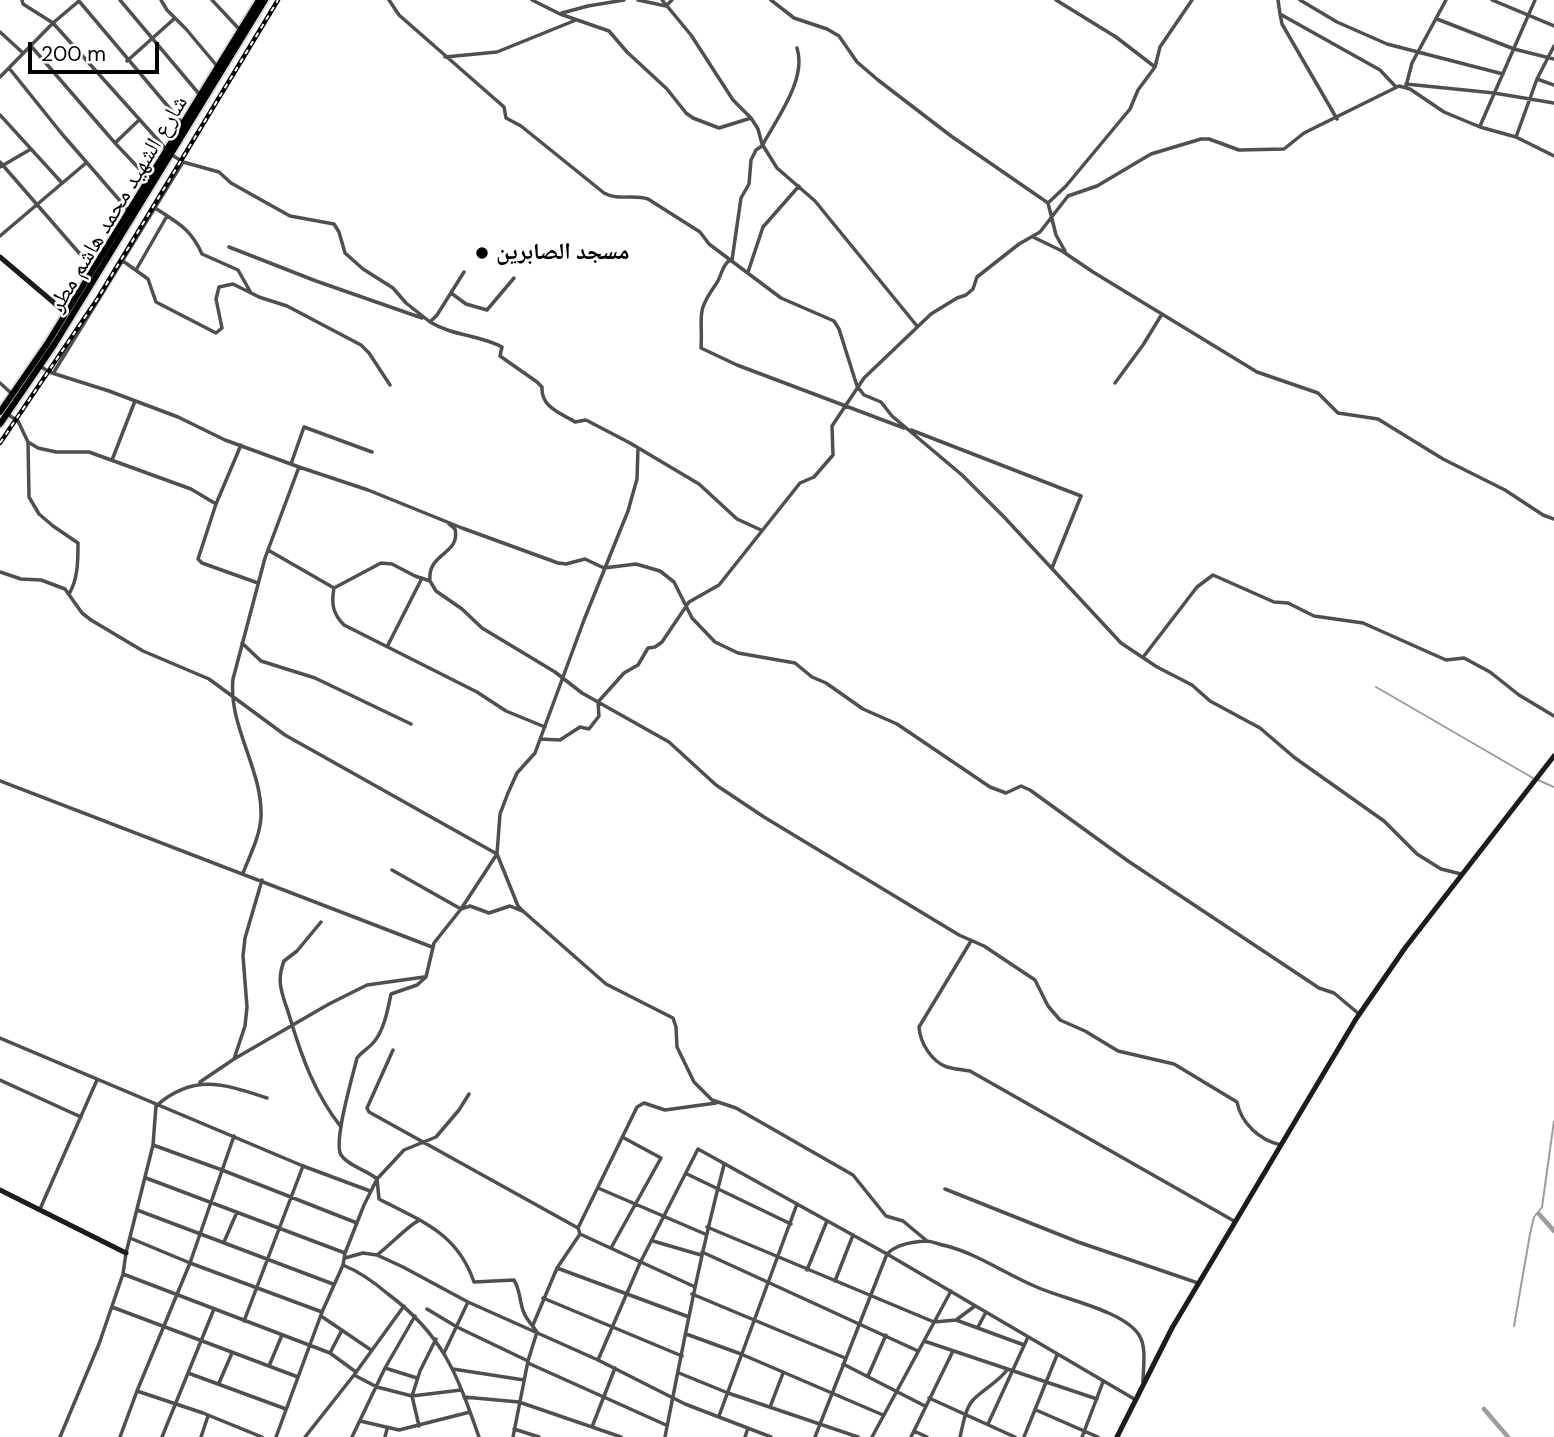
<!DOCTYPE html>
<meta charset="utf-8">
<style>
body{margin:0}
#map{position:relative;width:1554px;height:1437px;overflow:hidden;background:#fff;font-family:"DM Sans",sans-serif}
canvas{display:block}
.scale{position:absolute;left:28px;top:42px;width:131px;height:32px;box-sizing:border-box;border:4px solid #000;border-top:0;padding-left:9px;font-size:21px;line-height:24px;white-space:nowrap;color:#000;-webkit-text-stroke:5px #fff;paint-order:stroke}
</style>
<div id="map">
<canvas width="1554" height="1437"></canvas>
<div class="scale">200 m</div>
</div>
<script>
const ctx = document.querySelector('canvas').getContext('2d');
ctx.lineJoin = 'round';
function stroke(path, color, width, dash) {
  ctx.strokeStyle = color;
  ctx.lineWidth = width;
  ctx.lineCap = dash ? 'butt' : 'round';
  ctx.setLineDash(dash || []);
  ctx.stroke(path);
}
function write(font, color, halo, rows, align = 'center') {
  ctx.font = font + ' "DM Sans","Noto Naskh Arabic",sans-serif';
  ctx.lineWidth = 5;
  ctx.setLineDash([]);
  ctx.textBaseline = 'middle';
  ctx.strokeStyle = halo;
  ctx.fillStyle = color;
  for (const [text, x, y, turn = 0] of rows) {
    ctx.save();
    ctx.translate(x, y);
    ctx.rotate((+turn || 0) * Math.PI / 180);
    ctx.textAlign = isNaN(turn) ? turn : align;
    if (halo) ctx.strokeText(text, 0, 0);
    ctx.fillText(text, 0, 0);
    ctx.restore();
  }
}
stroke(new Path2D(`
 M1376,687L1533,778
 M1538,780L1554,787
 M1514,1326L1530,1234L1534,1217L1542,1207L1554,1121`), '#9d9d9d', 2);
stroke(new Path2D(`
 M1539,1214L1554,1231
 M1484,1409L1508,1437`), '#9d9d9d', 4.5);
const primary = new Path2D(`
 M0,412L47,344L259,0
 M0,424L54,345L265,0`);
stroke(primary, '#dbdbdb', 10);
stroke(new Path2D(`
 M22,0L23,4L53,23L166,149
 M120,0L200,95
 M161,0L167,10L186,29L217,66
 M212,0L240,30
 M389,0L399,15L504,107L506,118L521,126L604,193C618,201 633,194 648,199L700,232L709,244L781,298L834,321L839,329L857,386L864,395L881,402L892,416L962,475L1005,518L1121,643L1157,667L1192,685L1210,701L1260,728L1295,758L1384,821L1417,854L1441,869L1461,874
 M532,0L560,14L609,31L627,52L667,89L686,113L693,118L719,128L751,118
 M638,0L666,6L672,0
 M662,0L691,35L733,100L751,118L758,129L762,144L777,168L815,201L917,326
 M771,0L794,18L827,29L839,36L857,62L878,80L951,136L1048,203L1056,235L1065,251
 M1056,0L1116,37L1155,67
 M1278,0L1280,14L1380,70L1396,87
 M1300,0L1337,22L1387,44L1503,74
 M1492,0L1554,26
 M79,1L182,123
 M562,13L588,6L624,0
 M1280,14L1282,24L1337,119
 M1437,19L1514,49L1554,59
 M0,32L23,53
 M31,46L115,143L148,178
 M445,57L497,52L576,20
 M127,61L175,18
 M9,68L62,134L128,210
 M0,77L53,23L79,1
 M1537,79L1554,85
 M1406,84L1494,93L1554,103
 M1406,86L1412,63L1446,0
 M0,115L62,183
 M1480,126L1535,0
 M1516,137L1537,79L1554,46
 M115,143L138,121
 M172,155L183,162L219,172L231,183L290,216L334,224L339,232L345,253L363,269L393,288L406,303L430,322L437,315L464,272
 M0,162L93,269
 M0,167L31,149
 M1048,203L1066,186L1130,109L1138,90L1155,67L1160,47L1192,0
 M155,208C178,223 191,229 202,254L238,270L251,293
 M0,236L86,163
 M1033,237L1062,251L1093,272L1257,372L1318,393L1338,413L1378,419L1443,459L1505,490L1543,515L1554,519
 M229,247L316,281L422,318
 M730,260C721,266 722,276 716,284C695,314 703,314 701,348L737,365L904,428
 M732,260L741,198L749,184L751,160L756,150L762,146C777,118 807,79 797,48
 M123,261L148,279L156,302L216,333L222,328L216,299L219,287L233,284L259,297L287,306L361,345L369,353L390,385
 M136,270L167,216
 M748,272L763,227L799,186
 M451,293L466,304L487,310L514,278
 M430,322C453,336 480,335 502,347L500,356L537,382L542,387C541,407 559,412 575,422L586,420L630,443L699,484L737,519L761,530
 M40,366L49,372L109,391L178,417L225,440L299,467L368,490L462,528L558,563L566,564L585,559L604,568L636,564L660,571L674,582L692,618L715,642L738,653L795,663L812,677L826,683L863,709L897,724L990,787L1006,793L1021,786L1030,790L1128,861L1319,988L1334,993L1359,1014
 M54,372L183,162
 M0,383L11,393
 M1115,383L1143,345L1162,314
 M7,414L18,421L28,442L29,497L39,514L53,526L78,543C78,561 78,579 69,594
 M911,430L1081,496L1052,568
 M28,442L38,448L56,452H89L191,489L216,504
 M241,445L216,504L198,559L202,563L258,583
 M112,460L135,401
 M291,464L304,427L372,452
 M268,550L334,588L381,563L392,564L415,576L430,581L436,591L462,609L482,628L555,672L582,693L669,742L716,785L764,817L959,935L984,946L1035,980L1048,1006L1060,1020L1085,1031L1118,1051L1174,1064L1237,1102C1241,1123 1259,1140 1281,1145
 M0,572L21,579L41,580L65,589L82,613L91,620L143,651L209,679L285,735L497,854L518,906L524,912L606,984L673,1018L676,1027L677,1047L694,1082L712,1100L736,1108L853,1175L886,1216L903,1221L927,1241
 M430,581C427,552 461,555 455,529L449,524
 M334,588C331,604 333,614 344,625L477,692L506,711L545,727
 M242,643L261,661L315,678L411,724
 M388,645L422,578
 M1144,656L1197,587L1213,575L1274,602L1288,603L1314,616L1363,623L1446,660L1464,658L1490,672L1519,695L1554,716
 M540,739L560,740L580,727L589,729L599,716L598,702L624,673L638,665L648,648L655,647L662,642L689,602L719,585L800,483L814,477L833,455L832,426L864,378L931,314L957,298L966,295L973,289L977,277L1019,244L1040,232L1068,196L1097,186L1151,154L1201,139H1209L1239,150L1284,149L1304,133L1399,86L1410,89L1444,112L1480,127L1516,137L1554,156
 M0,781L432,947
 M392,870L461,909L470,906L489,913L510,906L522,911
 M243,873C250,855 260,836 261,817C263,770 228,726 233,679L265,558L299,467
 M321,922L297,951L284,961C275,984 284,997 290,1018C302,1058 315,1094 341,1127
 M971,941L919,1027C920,1043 932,1062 947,1067C954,1069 963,1070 970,1071L1234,1221
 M0,1038L303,1166L370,1191
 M393,1050L367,1108L369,1112L578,1228
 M234,1059L245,1026L247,1007L243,956L245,938L262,880
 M0,1080L81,1117
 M200,1082L234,1059L329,1004L367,985L424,977
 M153,1145L222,1170L357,1223
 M687,1174L791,1224
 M146,1178L345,1253
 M598,1188L705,1234
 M945,1189L1078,1242L1198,1283
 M40,1209L97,1080
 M137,1210L333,1284
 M707,1227L934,1322L956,1320L1024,1345
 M580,1234L693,1286
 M130,1238L190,1263L322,1312
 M653,1241L701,1255
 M224,1242L237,1212
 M611,1248L661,1158L624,1138
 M702,1252L918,1351
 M377,1255C387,1248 410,1224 418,1221
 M345,1258L363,1253L377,1255L403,1267L468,1302L598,1360L685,1404L771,1437
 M343,1265C360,1272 374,1282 388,1294C443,1335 457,1374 479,1437
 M557,1268L689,1317
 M807,1270L827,1221
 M123,1274L330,1353L356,1372
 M835,1281L853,1235
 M692,1294L845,1358
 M543,1298L682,1356
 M112,1307L298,1377
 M427,1309L457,1327L528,1361
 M321,1316L371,1350
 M956,1320L975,1306
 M244,1321L303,1166
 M533,1325L557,1268L580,1234L578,1228L637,1107L644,1103L665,1110L716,1103
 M978,1327L986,1312
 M686,1334L741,1354L883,1415
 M924,1341L1097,1399
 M330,1353L342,1330
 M444,1353L468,1302
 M598,1360L640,1263L698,1149L887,1254L1136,1400
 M528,1363L666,1425
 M843,1364L925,1406
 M269,1366L282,1335
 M385,1368L417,1378
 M453,1369L524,1380
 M188,1373L286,1409
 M679,1373L728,1393L858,1437
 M354,1375L377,1387L412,1396L461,1390
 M868,1376L886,1335
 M219,1383L232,1353
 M137,1391L190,1263L234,1136
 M464,1397L519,1402L621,1437
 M929,1398L1015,1437
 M770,1407L783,1373
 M1036,1410L1098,1437
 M719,1416L797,1204
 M360,1421L399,1430L470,1412
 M988,1424L1028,1337
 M419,1426L412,1396L420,1371L436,1339
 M592,1427L615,1368
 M514,1429L539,1437
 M914,1431L927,1437
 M60,1437L99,1344L123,1274L126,1253L153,1145L156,1106C194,1073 224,1084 267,1098
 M120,1437L137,1391L203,1413L262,1437
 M162,1437L214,1309
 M201,1437L208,1416
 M276,1437L322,1312L343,1265L345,1253L364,1205L377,1179L404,1150L436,1137L459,1110L469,1094
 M305,1437L354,1375L404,1306
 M352,1437L385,1368L415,1316
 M385,1437L387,1429
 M513,1437L528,1361L537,1332C533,1326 527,1320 524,1313C519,1301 521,1292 514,1280L474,1282C457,1233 423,1222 379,1199L377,1179C367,1170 348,1166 341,1155C333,1142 353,1075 357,1058C362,1051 368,1049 373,1043C384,1031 388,1009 391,994L417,985L426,977L434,943L461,909L497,854L500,814L508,793L517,773L535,753L584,620L628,511L637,479L638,448
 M665,1437C683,1346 700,1255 724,1165
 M745,1437L748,1428
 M815,1437L887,1254C897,1244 912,1242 926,1241C932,1241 940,1245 947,1246C980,1255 1007,1275 1039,1288C1064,1299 1124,1311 1139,1335C1147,1347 1143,1368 1143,1382
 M872,1437L951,1291
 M911,1437L953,1351
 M960,1437C963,1425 965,1409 973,1400C984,1389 998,1382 1007,1370
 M1024,1437L1057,1355
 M1082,1437L1103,1382`), '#4f4f4f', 3.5);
stroke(new Path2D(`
 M0,257L66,313
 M0,1190L126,1253
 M1117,1437L1172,1328L1356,1019L1405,948L1554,756`), '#1c1c1c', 5);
stroke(primary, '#000', 6);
const rail = new Path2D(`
 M0,443L98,298L278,0`);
stroke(rail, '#000', 4.5);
stroke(rail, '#fff', 2, [5]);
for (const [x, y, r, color] of [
 [482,253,7,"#000"]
]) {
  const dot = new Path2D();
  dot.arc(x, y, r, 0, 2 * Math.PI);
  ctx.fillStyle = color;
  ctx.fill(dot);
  stroke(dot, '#fff', 2.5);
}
write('23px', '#000', '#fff', [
 ["شارع الشهيد محمد هاشم مطر",119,204,-59]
]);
write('bold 23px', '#000', '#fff', [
 ["مسجد الصابرين",496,253]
], 'left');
</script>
